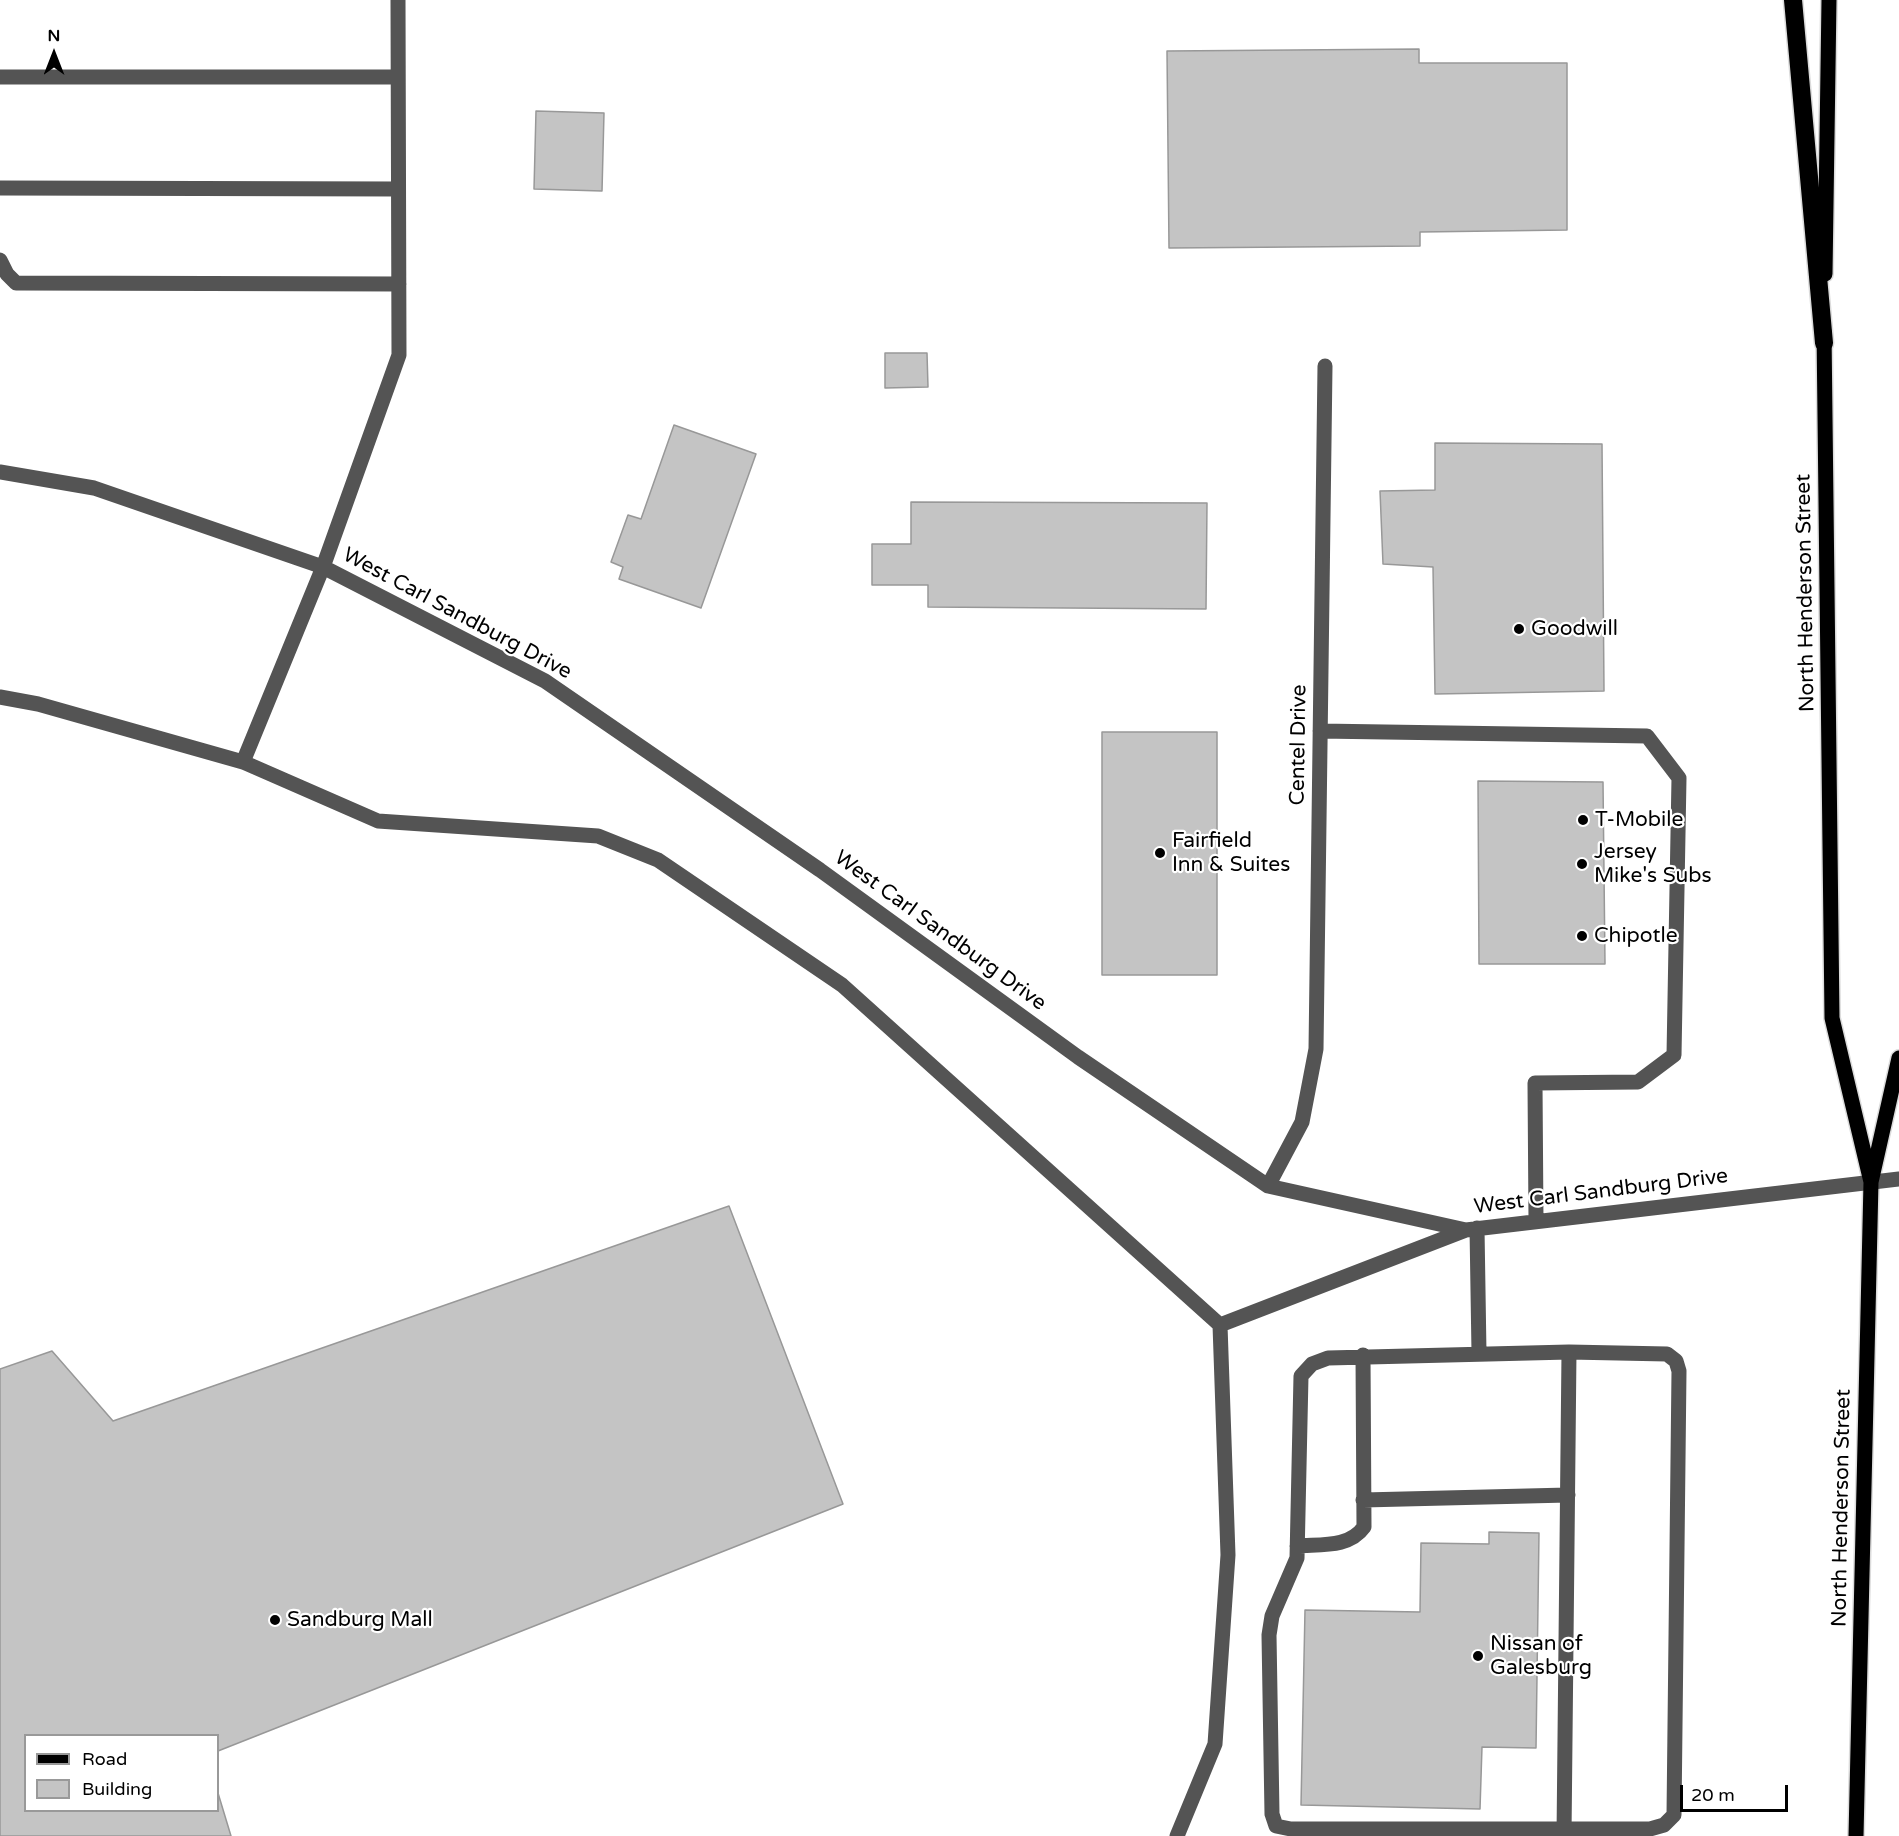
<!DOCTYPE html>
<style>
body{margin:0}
#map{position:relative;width:1899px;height:1836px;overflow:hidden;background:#fff;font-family:"Varela Round",sans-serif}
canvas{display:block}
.legend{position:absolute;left:24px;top:1734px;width:195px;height:78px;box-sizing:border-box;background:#fff;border:2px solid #999;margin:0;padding:8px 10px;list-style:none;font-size:18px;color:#000}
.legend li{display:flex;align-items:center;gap:12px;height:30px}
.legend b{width:30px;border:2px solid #999}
.north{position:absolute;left:24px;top:24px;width:60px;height:60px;-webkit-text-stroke:4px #fff;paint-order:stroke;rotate:0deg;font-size:16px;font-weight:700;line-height:24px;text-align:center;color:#000}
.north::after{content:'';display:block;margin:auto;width:21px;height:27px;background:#000;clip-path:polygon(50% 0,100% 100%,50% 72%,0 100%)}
.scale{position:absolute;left:1680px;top:1785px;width:108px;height:27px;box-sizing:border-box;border:3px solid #000;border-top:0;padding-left:8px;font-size:18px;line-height:21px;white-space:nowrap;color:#000;-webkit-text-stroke:4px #fff;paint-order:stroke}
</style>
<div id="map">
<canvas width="1899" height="1836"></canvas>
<ul class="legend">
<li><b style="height:8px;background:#000"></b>Road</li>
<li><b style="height:16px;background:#c4c4c4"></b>Building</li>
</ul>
<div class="north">N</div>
<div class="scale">20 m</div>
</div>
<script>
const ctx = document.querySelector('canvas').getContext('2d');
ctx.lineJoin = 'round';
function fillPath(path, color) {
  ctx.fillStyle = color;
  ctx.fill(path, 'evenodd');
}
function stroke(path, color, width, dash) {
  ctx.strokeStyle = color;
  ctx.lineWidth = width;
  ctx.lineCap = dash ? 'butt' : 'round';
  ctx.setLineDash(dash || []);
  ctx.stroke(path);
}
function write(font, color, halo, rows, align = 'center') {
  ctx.font = font + ' "Varela Round",sans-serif';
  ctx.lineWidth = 4.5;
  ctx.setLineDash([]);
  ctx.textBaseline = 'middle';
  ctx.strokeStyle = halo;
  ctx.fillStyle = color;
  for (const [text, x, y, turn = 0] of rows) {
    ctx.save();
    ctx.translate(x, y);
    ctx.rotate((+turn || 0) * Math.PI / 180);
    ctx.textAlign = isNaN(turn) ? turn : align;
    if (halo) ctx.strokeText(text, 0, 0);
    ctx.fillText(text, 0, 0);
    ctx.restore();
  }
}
const building = new Path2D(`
 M1419,49V63H1567V230L1420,232V246L1169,248L1167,51Z
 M536,111L604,113L602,191L534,189Z
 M885,353H927L928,387L885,388Z
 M674,425L756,454L701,608L619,579L623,567L611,562L628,515L641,519Z
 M1435,443L1602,444L1604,691L1435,694L1433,567L1383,564L1380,491L1435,490Z
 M911,502L1207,503L1206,609L928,607V585H872V544H911Z
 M1102,732H1217V975H1102Z
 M1478,781L1603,782L1605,964H1479Z
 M729,1206L843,1504L218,1751V1736H26V1810H218V1793L231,1836H0V1369L52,1351L113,1421Z
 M1489,1532L1539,1533L1536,1748L1482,1747L1480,1809L1301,1805L1305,1610L1420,1612L1421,1543L1489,1544Z`);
fillPath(building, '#c4c4c4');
stroke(building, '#989898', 1.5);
const major = new Path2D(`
 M1825,274L1829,0
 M1824,331L1832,1018L1871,1182
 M1856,1836L1871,1182L1899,1058`);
const highway = new Path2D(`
 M1793,0L1824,343`);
stroke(major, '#dbdbdb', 18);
stroke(highway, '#dbdbdb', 21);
stroke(new Path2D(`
 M0,77H398
 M0,188L398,189
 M0,260L7,274L16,283L399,284
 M0,472L94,488L323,567L545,681L820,870L1078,1057L1268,1186L1466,1230L1899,1179
 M0,697L38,704L243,762L378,821L598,836L658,860L842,985L1220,1325L1228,1555L1215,1744L1177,1836
 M1320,731L1647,736L1679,778L1674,1055L1638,1082L1535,1083L1536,1221
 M243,762L323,567L399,355L398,0
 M1268,1186L1302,1122L1316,1049L1325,366
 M1477,1228L1479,1353
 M1220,1325L1466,1230
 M1569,1352L1667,1354L1676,1361L1679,1371L1674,1815L1664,1825L1650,1829H1291L1276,1826L1272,1814L1269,1635L1272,1616L1297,1558L1301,1376L1312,1364L1328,1358Z
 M1363,1500L1568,1495
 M1297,1546C1321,1544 1349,1548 1364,1527L1363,1355
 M1564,1836L1569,1352`), '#545454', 15);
stroke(major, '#000', 15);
stroke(highway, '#000', 18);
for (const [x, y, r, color] of [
 [1519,629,6,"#000"],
 [1583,820,6,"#000"],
 [1160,853,6,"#000"],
 [1582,864,6,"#000"],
 [1582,936,6,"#000"],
 [275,1620,6,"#000"],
 [1478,1656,6,"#000"]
]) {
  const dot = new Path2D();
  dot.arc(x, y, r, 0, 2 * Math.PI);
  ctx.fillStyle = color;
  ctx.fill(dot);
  stroke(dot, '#fff', 2);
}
write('21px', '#000', '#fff', [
 ["North Henderson Street",1806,593,-91],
 ["West Carl Sandburg Drive",457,614,28],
 ["Centel Drive",1299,745,-89],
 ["West Carl Sandburg Drive",940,931,36],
 ["West Carl Sandburg Drive",1601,1192,-7],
 ["North Henderson Street",1842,1508,-89]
]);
write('21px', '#000', '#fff', [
 ["Goodwill",1531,629],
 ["T-Mobile",1595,820],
 ["Fairfield",1172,841],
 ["Inn & Suites",1172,865],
 ["Jersey",1594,852],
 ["Mike's Subs",1594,876],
 ["Chipotle",1594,936],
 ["Sandburg Mall",287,1620],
 ["Nissan of",1490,1644],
 ["Galesburg",1490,1668]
], 'left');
</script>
